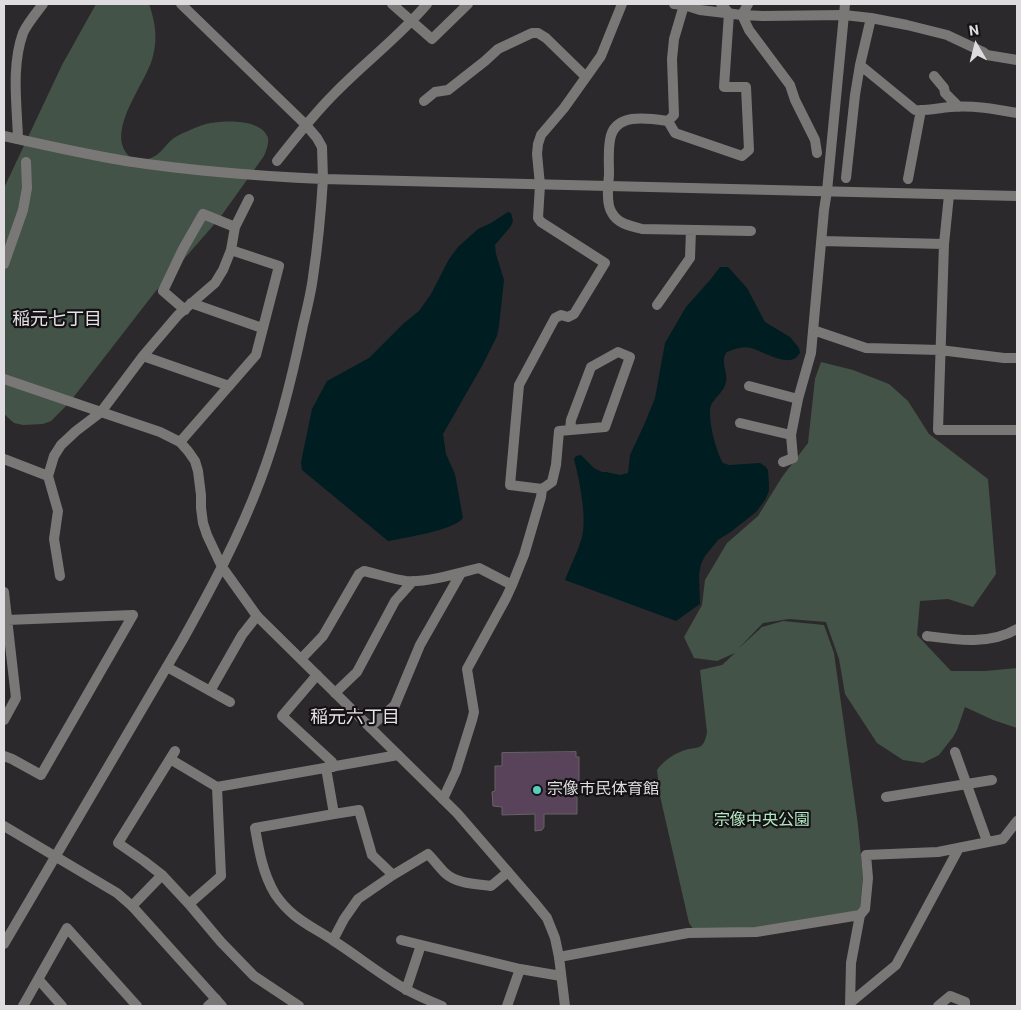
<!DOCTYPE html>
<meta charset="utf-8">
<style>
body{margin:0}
#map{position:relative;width:1021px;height:1010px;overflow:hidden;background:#2c292c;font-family:Roboto,sans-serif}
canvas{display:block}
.frame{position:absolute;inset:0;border:5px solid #dedcdf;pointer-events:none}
.north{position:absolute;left:951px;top:20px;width:50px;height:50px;-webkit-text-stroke:4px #141214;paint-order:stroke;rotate:352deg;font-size:14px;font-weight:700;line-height:20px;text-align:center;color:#dedcdf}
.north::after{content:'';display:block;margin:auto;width:18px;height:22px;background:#dedcdf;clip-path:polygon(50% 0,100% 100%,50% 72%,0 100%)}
</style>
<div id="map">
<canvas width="1021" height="1010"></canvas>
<div class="frame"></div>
<div class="north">N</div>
</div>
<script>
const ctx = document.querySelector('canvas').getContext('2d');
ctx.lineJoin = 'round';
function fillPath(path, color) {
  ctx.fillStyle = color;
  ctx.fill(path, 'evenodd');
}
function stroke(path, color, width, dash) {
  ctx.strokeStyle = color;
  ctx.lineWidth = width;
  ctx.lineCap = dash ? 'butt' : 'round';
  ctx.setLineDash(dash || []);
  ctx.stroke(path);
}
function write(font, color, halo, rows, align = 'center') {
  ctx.font = font + ' Roboto,"Noto Sans JP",sans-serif';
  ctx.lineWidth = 4.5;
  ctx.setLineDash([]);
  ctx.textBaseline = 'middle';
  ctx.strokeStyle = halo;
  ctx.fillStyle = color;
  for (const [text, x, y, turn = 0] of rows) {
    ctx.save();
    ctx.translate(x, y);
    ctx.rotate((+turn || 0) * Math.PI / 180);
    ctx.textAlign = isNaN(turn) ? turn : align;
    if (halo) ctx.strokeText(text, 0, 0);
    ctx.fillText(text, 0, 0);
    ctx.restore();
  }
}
fillPath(new Path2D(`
 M96,4H149C155,22 158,37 153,56C147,83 103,132 130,157C136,163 148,160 155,156C162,152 167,143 174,138C178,135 183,133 188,131C193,128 200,126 206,124C221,120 262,118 268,138C269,144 266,151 264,156L219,219L155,292L69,403L51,421L43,424L23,425L14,423L4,414V188L62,65Z
 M821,362L853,370L889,384L908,401L929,434L988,479L996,574L973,607L948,599L920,601L917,635L951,671H985L1017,668V728L993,720L965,707L957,730L953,737L939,755L923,763L903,760L877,743L845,694L839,659L826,622L789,619L763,623L738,649L762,627L783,621L824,625L834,653L858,825L863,876L860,907L857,911L756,928L694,930L689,923L660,796L657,770C664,760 676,752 689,749C693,748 698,748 701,746C705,743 706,737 707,732L700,670L722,665L735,653L717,661L694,658L684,637L702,605L705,580L727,543L758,516L782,477L808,443L815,379Z`), '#435347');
fillPath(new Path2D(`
 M508,212L511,213L513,221L511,226L495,245L496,254L504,280L499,326L497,336L482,366L443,434L446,454L455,474L463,518C455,530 404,538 388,541L302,470L301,462L312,409L327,381L369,358L403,324L419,311L431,294L449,259L458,247L478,229L491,223Z
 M720,267H728L747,288L765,322L790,337L799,348L800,353C798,355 796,358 794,359C782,364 762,351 751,348C742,346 735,349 727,352C726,352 724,358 724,359C723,367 728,375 726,382C724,392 715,397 711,405C707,417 716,452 723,463L729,465L760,463L766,467L768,470L769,484V491L765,500L756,512L732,531L718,540L705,556L701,564L699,575L700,604L676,621L565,580C571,564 580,548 583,532C586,511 579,479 574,459L576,456L581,455L594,468L602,472H606L620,475L628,473L630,455L644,425L655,398L665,343L686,307L710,280Z`), '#001d21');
const building = new Path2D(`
 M576,752V757H579V785H577V814H544V827L542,830L535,831V814L502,815V807L493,806L492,792L495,791V766H502V753Z`);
fillPath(building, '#59435b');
stroke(building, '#676367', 1);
stroke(new Path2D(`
 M181,4L306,125L317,138L322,147L323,179
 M392,4L432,39L468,4
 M674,4L684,5L700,10L742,15L763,16L844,15L871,18L907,25L947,35L983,52L987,55L1017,60
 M748,4L742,15L749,30L790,85L795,100L815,140L817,153
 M684,5L674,39L672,59L674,115L668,121C648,118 614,112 610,140C608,151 609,163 609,175C608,185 606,205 612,213C618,224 631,226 642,229L751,231
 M871,18L860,65L915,110C927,111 938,108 950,107C973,105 995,109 1017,113
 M934,76L944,88L945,93L959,107
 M424,101L435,92L448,90L485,61L498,49L532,33H538L546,38L586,77
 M668,121L675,133L742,156L749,150L746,87H724L729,13L721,4
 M18,139C17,104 11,67 23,33C27,24 37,12 43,4
 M277,161C295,138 313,115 334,94C364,63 399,37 427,4
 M846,178L855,95L860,65
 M908,179L921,110
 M949,195L944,244L938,430H1017
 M822,241L944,244
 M4,264L23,210L27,188L26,162
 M191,303L262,328
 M657,305L690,258L691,230
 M185,310L163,291L183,249L203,214L235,227
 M813,330L866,348L940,350L1004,358H1017
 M143,356L229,386
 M4,379L101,412
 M749,386L798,399
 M740,423L791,435
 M180,442L256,355L279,266L231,250
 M4,459L48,476
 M783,462L793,458L791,435L798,399L811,353L824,210L827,191
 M542,489L552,482L556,465L559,431L605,427L630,357L618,352L591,367L571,420L570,429
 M60,576L54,539L58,511L48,476L54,456L61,445L76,431L101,412L143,356L178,315L215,283L223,270L231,250L235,227L249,199
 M4,592L16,698L4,720
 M7,620L133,615
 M927,636C957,640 990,645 1017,629
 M301,659L323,636L359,574L364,571C378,574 392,579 406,581C426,583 459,573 479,568L512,585
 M167,667L230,702
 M317,675L282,716L332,762L333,767
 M210,691L242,635L257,616
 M335,693L357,672L395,601L413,581
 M370,727L395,705L420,645L461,573
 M175,751L118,843L144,861L162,875L189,904L221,942L254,976L299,1006
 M955,752L987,841
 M4,756L12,759L41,775L133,615
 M170,759L217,787L398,755
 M326,768L334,814L255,828C259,851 263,874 275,894C292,919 310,925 334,941C359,957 382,976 407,990C418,996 430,1001 442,1006
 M886,797L992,780
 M443,799L456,771L472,720L474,712L467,669L506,598L512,585L524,555L541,497L542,489L510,485L519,385L555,318L561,315L568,317L574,314L605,263L541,222L538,218L540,185L537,154L538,144L541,135L564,108L601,56L622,4
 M334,814L359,810L372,855L393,875
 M189,904L221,876L217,787
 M132,906L162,875
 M333,940L344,919L358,899L393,875L428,854C434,860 439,867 445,873C457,884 476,884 491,886L508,872
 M401,940L520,969
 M559,957L688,933L756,932L860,915L865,909L868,878L866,855L938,852L1003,839L1017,821
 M39,980L62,1006
 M406,990L421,945
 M850,1003L896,965L959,848
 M23,1006L67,928L137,1006
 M208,1006L216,999
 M507,1006L520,969L561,976
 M850,1006L851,963L860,915
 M938,1006L950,996L965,1002V1006`), '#7a7877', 10);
stroke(new Path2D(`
 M4,136C44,145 85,154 126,161C192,171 257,176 323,179L1017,196
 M827,191L845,4
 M101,412L160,432L180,442L188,451L195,461L198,471L201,495V508L203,523L207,535L222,567L257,616L457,813L534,902L547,918L555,938L559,957L565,1006
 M4,826L117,893L132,906L222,1006
 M4,944L182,641C211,589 239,537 260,481C279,431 292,378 303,325C307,309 311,293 313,277C318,244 321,212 323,179`), '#7a7877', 10);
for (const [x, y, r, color] of [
 [537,790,5,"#58cebf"]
]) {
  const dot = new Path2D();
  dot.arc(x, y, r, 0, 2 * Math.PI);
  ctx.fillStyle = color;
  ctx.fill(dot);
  stroke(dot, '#141214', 2);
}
write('16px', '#dedcdf', '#141214', [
 ["宗像市民体育館",547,790]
], 'left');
write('16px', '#b2e8c0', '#141214', [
 ["宗像中央公園",762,821]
]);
write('18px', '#e5e1e5', '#141214', [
 ["稲元七丁目",57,320],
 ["稲元六丁目",355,718]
]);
</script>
